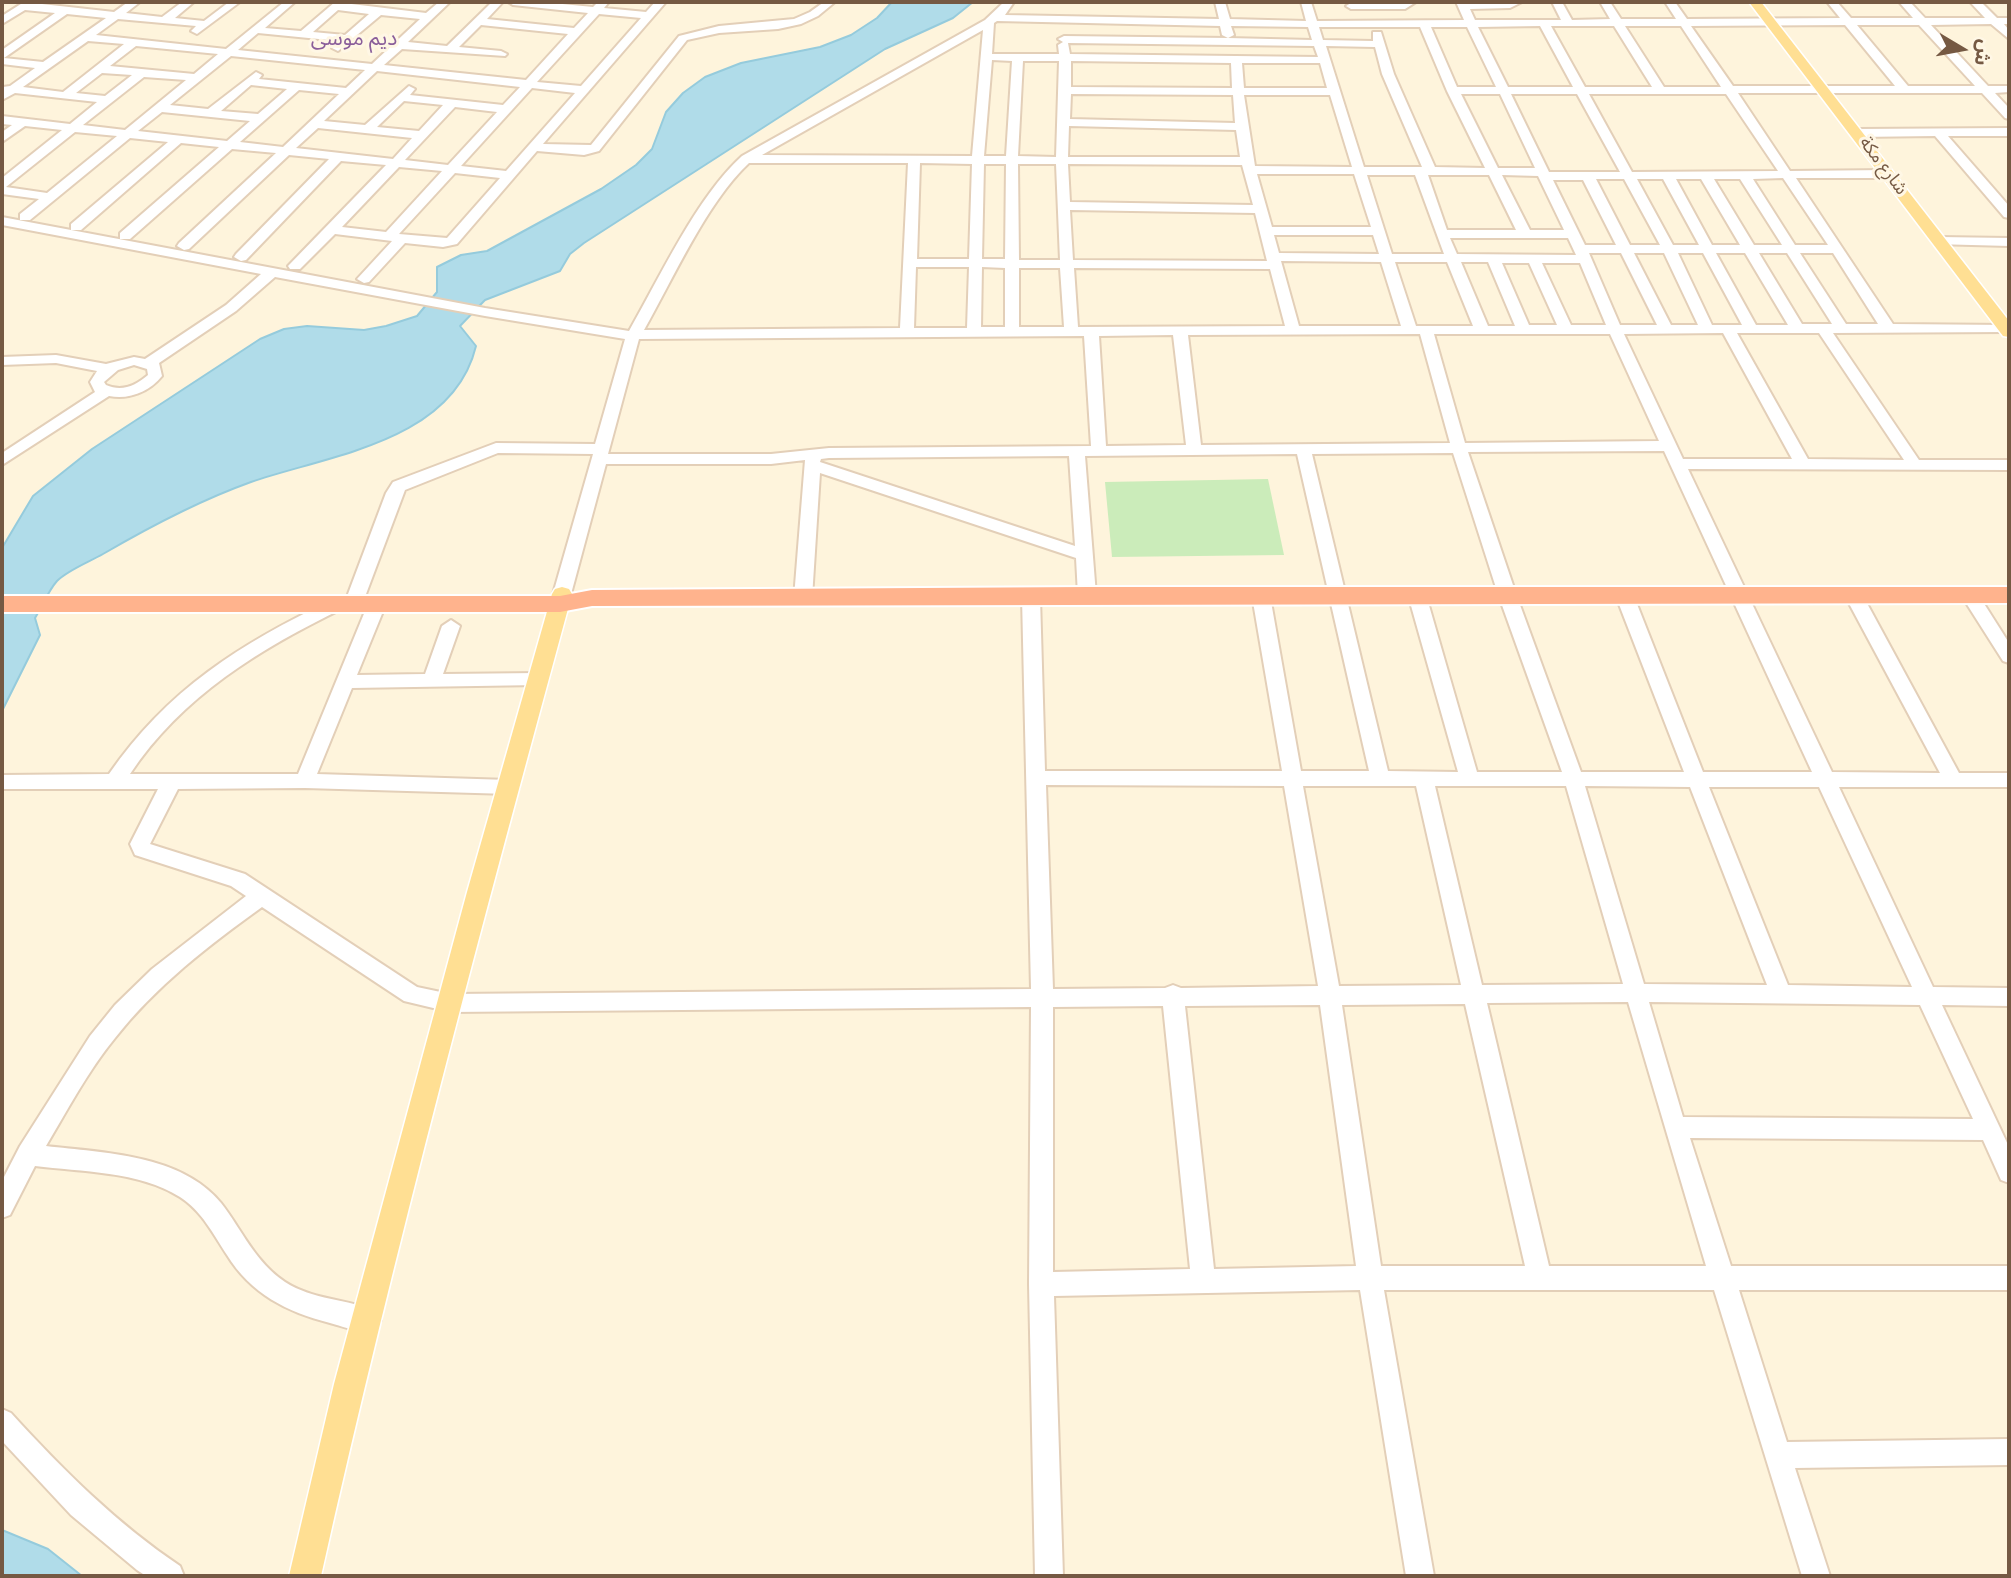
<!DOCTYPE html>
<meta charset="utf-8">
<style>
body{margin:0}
#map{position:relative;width:2011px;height:1578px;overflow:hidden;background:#fef4dc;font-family:"Space Grotesk","Noto Sans Arabic",sans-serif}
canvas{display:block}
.frame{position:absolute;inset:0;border:4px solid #755943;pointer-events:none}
.north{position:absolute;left:1927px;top:14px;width:70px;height:70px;-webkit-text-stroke:5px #fff7e5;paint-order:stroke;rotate:100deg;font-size:19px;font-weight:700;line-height:28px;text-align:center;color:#755943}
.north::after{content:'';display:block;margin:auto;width:24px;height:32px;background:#755943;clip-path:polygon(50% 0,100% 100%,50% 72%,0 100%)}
</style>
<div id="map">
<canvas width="2011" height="1578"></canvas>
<div class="frame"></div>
<div class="north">ش</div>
</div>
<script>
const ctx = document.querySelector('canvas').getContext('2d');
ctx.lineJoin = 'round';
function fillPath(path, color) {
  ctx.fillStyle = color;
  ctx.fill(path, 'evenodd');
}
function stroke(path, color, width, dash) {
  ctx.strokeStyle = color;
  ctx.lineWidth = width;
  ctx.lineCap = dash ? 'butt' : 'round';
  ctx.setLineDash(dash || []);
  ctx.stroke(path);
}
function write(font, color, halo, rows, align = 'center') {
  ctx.font = font + ' "Space Grotesk","Noto Sans Arabic",sans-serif';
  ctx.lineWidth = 6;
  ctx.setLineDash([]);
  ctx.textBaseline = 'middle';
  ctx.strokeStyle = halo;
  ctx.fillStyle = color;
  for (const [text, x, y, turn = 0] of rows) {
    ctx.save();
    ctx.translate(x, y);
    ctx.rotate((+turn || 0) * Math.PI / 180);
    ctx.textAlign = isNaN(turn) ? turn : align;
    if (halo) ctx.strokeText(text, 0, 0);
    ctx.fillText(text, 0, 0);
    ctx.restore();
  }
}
fillPath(new Path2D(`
 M1268,479L1284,555L1112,557L1105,482Z`), '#cbecba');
const water = new Path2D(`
 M892,2H973L953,18L885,49L584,243L570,254L560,271L485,300L460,326L476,346C453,442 329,455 251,482C198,501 151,526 103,554C89,562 68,570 57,581C48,591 42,607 35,618L40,635L2,711V548L33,496L92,449L260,339L284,329L307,326L364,330L386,326L417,316L437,292V267L461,255L487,251L601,189L636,165L652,149L666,112L683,93L705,77L741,63L820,47L851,35L877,18Z
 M2,1530L48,1549L82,1576H2Z`);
fillPath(water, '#b0dce9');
stroke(water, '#95cbdc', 2);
const minor = new Path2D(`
 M24,2L114,12L128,2H140L126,13L162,17L182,2H194L175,18L204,21L229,2H240L197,34L191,31L196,26L118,19L96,35L226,49L284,2H295L265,28L301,31L335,2L426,13L439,2H450L408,42L447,46L492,2H503L487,19L574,28L588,13L513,5L508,2H542L593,7L598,2H609L604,8L646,12L655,2H666L543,144L591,145L679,36L719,26L794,19L810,12L824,2H835L818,16L801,24L778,29L719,33L687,40L599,151L584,155L537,151L457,244L443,247L405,243L369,282L364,283L357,279L392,241L335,234L300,269H290L288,266L386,165L341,161L246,260L241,261L234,257L236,254L329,159L289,155L189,249L184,250L177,246L179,243L276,153L232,149L130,239H120V233L219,147L181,143L81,230H71V224L168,142L130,138L30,220H20V214L39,199L2,194V178L62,130L25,126L2,142V132L12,125L2,124V116L70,124L97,102L15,93L2,100L3,87L10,86L35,68L2,64V50L55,13L25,10L2,24V16ZM338,10L369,14L345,35L313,32ZM67,14L106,18L43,62L4,58ZM599,14L641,18L581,86L537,82ZM381,15L420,19L372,64L238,50L258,33L339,41L332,48L338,51ZM481,25L568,34L526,80L384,65L402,49L505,56L507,54L501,51L459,47ZM88,41L124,44L63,92L23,87ZM136,46L218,54L194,74L110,66ZM231,56L365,70L346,88L259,79L262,75L256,72L208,109L170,105ZM377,71L520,87L503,105L410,95L415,89L409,86L365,125L324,121ZM102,73L132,75L105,96L76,93ZM144,77L186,80L125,130L83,125ZM251,85L287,89L258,114L221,111ZM532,88L575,93L506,171L461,166ZM299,90L339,94L283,147L240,142ZM404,101L443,105L419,131L377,127ZM455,107L497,112L448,165L405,160ZM162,112L250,121L227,141L138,131ZM318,128L412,138L393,159L296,148ZM75,132L117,136L47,193L6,187ZM399,167L442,171L386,232L342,227ZM455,173L500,178L447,238L399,234Z
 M1004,2H1014L1005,15L1219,19L1215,2H1225L1230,19L1306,21L1301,2H1311L1317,21L1464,20L1456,2H1522L1510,8L1470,9L1475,20H1561L1552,2H1562L1572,20L1610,19L1600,2H1610L1621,19H1676L1665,2H1675L1687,19L1840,18L1827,2H1837L1851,18H1913L1899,2H1910L1925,18H1985L1970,2H1981L1997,18H2009V24H2004L2009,30V39L1991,24L1931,25L1988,86H2009V92L1995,93L2009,108V119L2005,118L1982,93H1738L1790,171L1888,170L1894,174L1888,178H1796L1893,324L2009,325V331L2006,332L1833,333L1919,460H2009V470L1688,469L1832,772L1940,773L1845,596L1854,590L1863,596L1959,773H2009V787H1839L1933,987L2009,988V1006L1942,1005L2009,1147V1183L2001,1180L1983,1140L1690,1138L1731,1266H2009V1290H1739L1787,1442L2009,1439V1465L1795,1468L1830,1576H1802L1714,1290H1384L1434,1576H1406L1360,1290L1054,1296L1063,1576H1035L1029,1284L1031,1007L450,1012L404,1001L262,907C209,945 156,986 115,1038C88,1071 68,1109 46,1146C104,1153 181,1154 221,1203C242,1230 255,1262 285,1282C313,1300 347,1299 377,1311L381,1320L377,1329C363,1335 345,1327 330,1323C287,1312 251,1294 227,1255C213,1234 202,1211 180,1197C139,1171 81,1172 35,1166L10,1215L2,1218L4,1177L20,1146L90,1036L115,1005L152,969L246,896L231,886L135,855L130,844L158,789H2V775L109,774C167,690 241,643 332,600L338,598L347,604L344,608C261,648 182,696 130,774H298L368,604L377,598L386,604L357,675L425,674L442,626L451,620L460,626L443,674L539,673L545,674L548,679L545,684L539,685L352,688L317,774L509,780L516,782L519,787L516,792L509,794L305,788L178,789L150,844L245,874L417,987L450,994L1031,989L1022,597L1031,591L1040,597L1045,771H1282L1252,596L1261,590L1270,596L1301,771H1369L1297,454L1085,456L1096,595L1087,601L1078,595L1076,558L820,473L812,598L803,604L794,598L805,460L771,464H606L571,594L562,600L553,594L593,454L498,453L405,490L366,594L357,600L348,594L386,493L393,482L496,443L595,444L625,339L485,316L275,277L236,311L159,363L162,376C149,392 129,400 109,396L2,465V453L95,392L90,382L97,371L56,363L2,365V357L56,355L106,364L134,357L145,359L226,305L261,274L2,225V217L485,308L629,331C660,277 696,198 742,156L985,20ZM997,21L1220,26L1222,35L1228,38L1064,36L1058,39L1063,42L1058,45L1059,54H992L994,23ZM1845,25L1895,86H1733L1691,26ZM1857,25H1919L1975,86H1908ZM1231,26L1308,27L1312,40L1228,38L1234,35ZM1540,26L1573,87H1508L1478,27ZM1551,26H1614L1652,87H1585ZM1625,26H1681L1721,87H1664ZM1319,27H1420L1447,91L1485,168L1435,167L1394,74L1381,32H1373V41L1323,40ZM1431,27H1467L1496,87H1457ZM983,30L972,156L762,155ZM1068,43L1314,46L1318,57L1070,54ZM1326,46L1375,47L1382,74L1422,167H1364ZM992,60L1012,61L1006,156H984ZM1023,61H1059L1056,157L1018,156ZM1071,61L1231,63L1232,88L1071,87ZM1242,63H1320L1327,88H1244ZM1071,94L1233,95L1235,123L1070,119ZM1461,94H1500L1535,168H1498ZM1511,94H1577L1620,172H1549ZM1589,94H1726L1778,171L1632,172ZM1244,95H1330L1352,167L1255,166ZM1069,126L1236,130L1240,157H1068ZM749,163H908L900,328L644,330C673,279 707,202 749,163ZM920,163L972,164L969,259H917ZM984,164H1006L1005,259H982ZM1018,164H1056L1060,260H1019ZM1068,164L1242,165L1253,205L1070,202ZM1257,174H1354L1371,227H1272ZM1367,175H1415L1444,254H1392ZM1428,175H1489L1516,230H1447ZM1502,175L1538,176L1564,230H1530ZM1783,178L1828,245H1795L1753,179ZM1596,179H1624L1660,245H1630ZM1637,179H1663L1699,245H1673ZM1676,179H1701L1740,245H1712ZM1714,179H1740L1782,245H1754ZM1553,180H1583L1616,245H1585ZM1070,210L1255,213L1267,261L1073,260ZM1274,235H1373L1379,254L1279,253ZM1450,238H1568L1576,255L1457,254ZM1589,253H1621L1657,325H1620ZM1634,253H1664L1698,325H1671ZM1678,253H1703L1742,325H1712ZM1716,253H1745L1788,325H1756ZM1759,253H1787L1832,324H1802ZM1800,253H1833L1878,324H1846ZM1281,261L1381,262L1401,326H1299ZM1395,262H1447L1473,326H1416ZM1461,262H1488L1515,326H1488ZM1502,263H1529L1557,325H1529ZM1542,263H1580L1606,325H1571ZM916,267H969L967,328H914ZM982,267L1005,268V327H981ZM1019,268H1060L1064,327H1019ZM1074,268L1270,269L1285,326L1078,327ZM1723,333L1792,459H1683L1624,334ZM1737,333H1819L1904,460L1808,459ZM1420,334L1450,443L1201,445L1188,335ZM1434,334H1610L1659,441L1465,443ZM1173,335L1186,445L1106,446L1099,336ZM1084,336L1091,446L829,448L771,454H608L639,339ZM134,365L147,369L148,375C135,386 122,392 106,385L104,382L118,370ZM1664,451L1812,772H1703L1633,594L1624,588L1615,594L1684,772H1581L1516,594L1468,452ZM1453,453L1498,594L1562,772H1477L1426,595L1417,589L1408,595L1458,772L1388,771L1312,454ZM1069,456L1075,546L820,462L821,459L829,458ZM1046,785L1284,786L1318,986L1181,988L1173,985L1165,988L1053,989ZM1303,786H1416L1461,985L1339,986ZM1435,786H1566L1623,984L1482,985ZM1585,786L1690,787L1767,985L1644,984ZM1709,787H1819L1912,987L1788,985ZM1628,1002L1706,1266H1549L1487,1003ZM1649,1002L1920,1005L1973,1119L1683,1117ZM1465,1004L1525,1266H1381L1342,1005ZM1320,1005L1356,1266L1214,1269L1185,1006ZM1163,1006L1190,1269L1053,1272V1007Z
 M1416,2L1405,9H1351L1346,6L1351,3Z
 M2009,128V136H1948L2009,206V218L2004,217L1935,136L1858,137L1852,133L1858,129Z
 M1939,237L2009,238V246L1934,244L1932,241Z
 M1970,589L1976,591L2009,643V663L2003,661L1961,595Z
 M2,1409L11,1413C63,1470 116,1523 180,1566L184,1576H146L137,1570L71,1515L2,1441Z`);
const major = new Path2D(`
 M1749,2H1761L2009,321V337L2003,336Z
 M562,587L569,589L572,594C483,920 395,1246 321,1576H289L334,1384L467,892L552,594L555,589Z`);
const highway = new Path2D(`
 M1087,587H2009V603L592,606L560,612H2V596H560L592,590Z`);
stroke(minor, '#e3cfb8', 4);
stroke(major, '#fff', 3);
stroke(highway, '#fff', 4);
fillPath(minor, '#fff');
fillPath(major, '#ffdf93');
fillPath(highway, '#ffb38d');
write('18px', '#755943', '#fff7e5', [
 ["شارع مكة",1883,166,53]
]);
write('21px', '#8a5e9a', '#fff7e5', [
 ["ديم موسى",354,39]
]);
</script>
